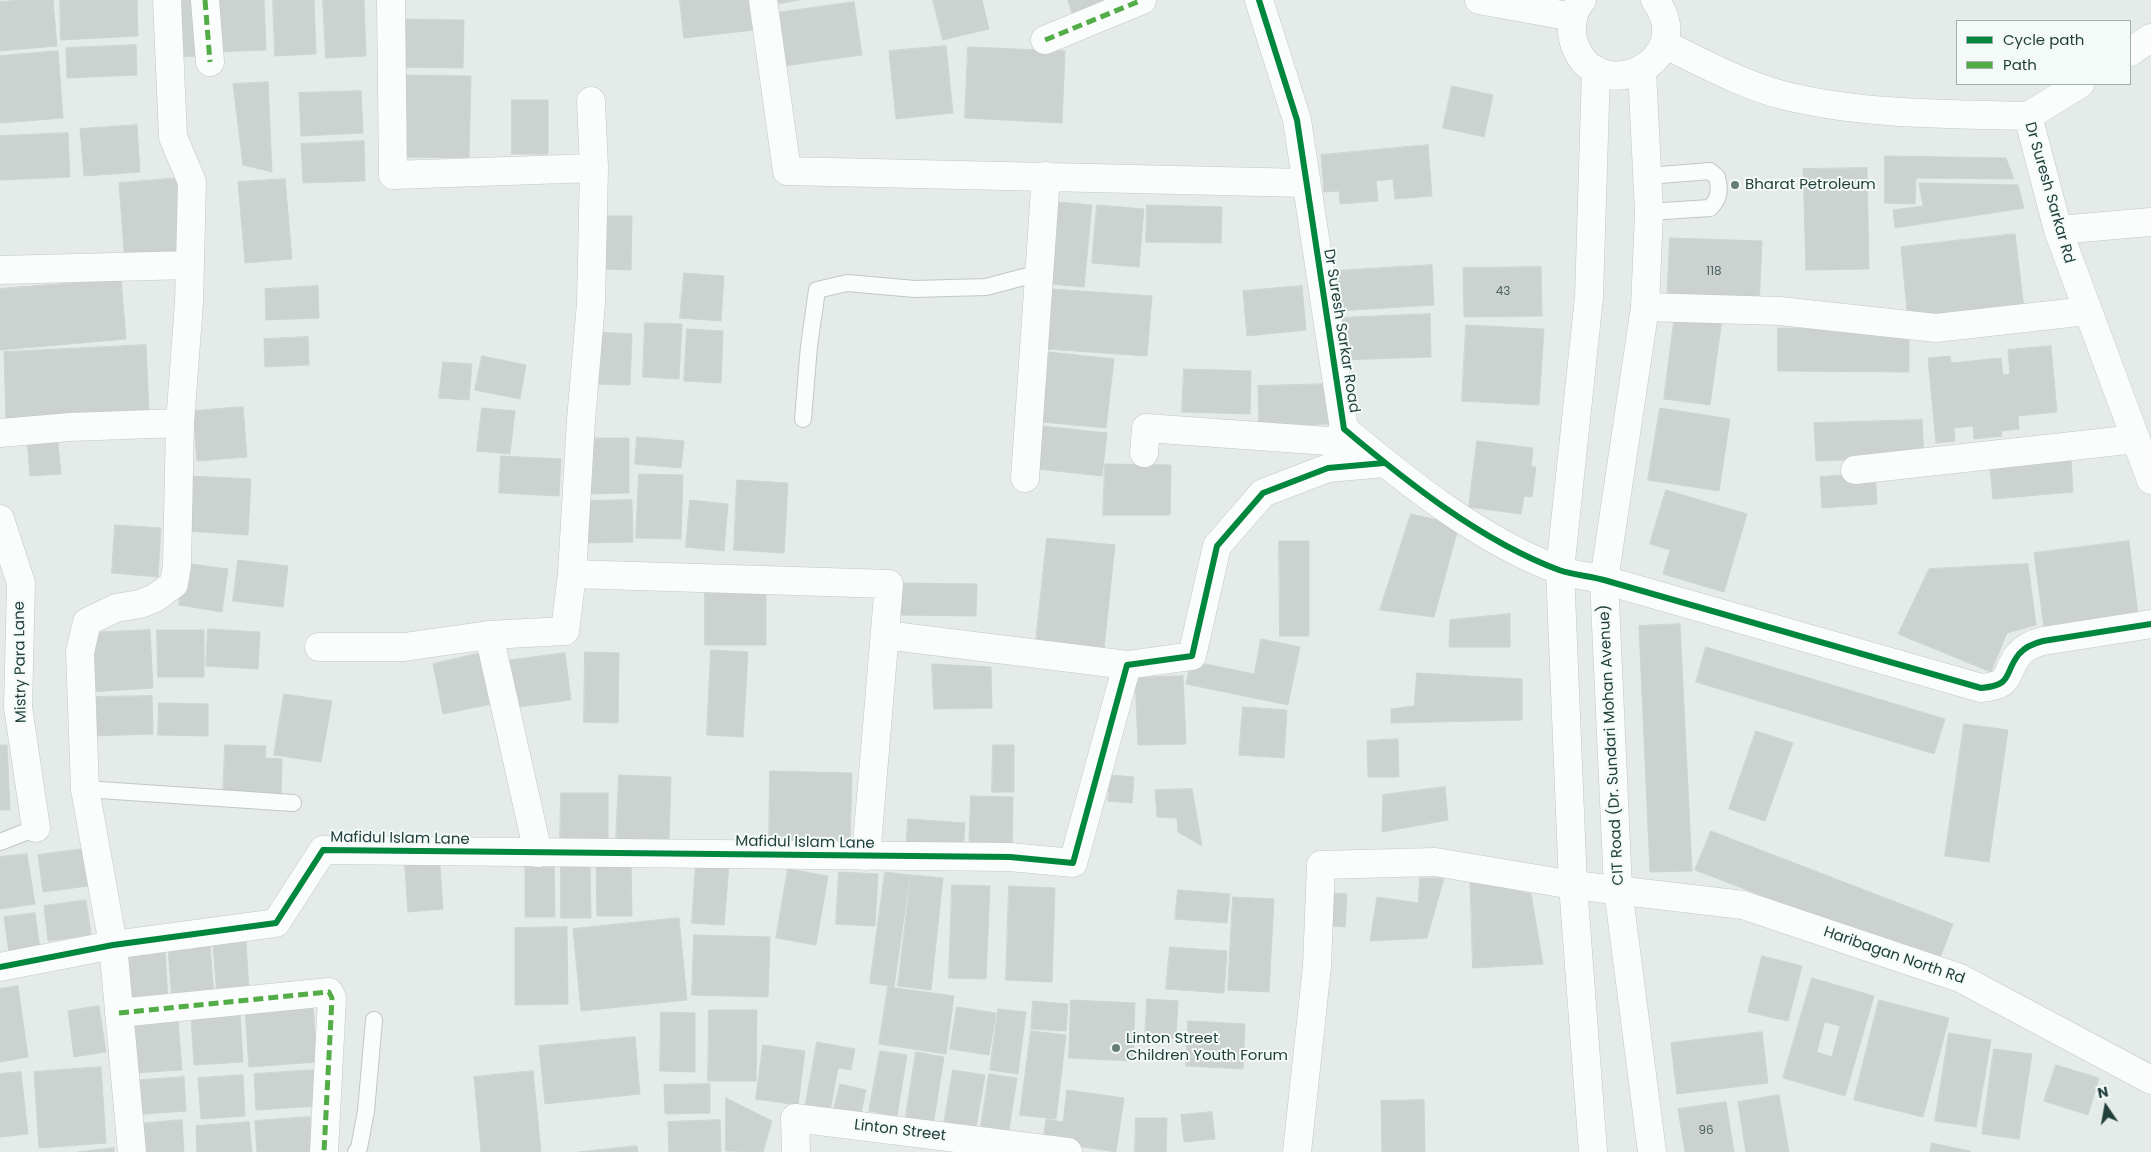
<!DOCTYPE html>
<style>
body{margin:0}
#map{position:relative;width:2151px;height:1152px;overflow:hidden;background:#e5ebe9;font-family:Poppins,sans-serif}
canvas{display:block}
.legend{position:absolute;left:1956px;top:20px;width:175px;height:65px;box-sizing:border-box;background:#f3faf7;border:1px solid #9fb0ac;margin:0;padding:6px 9px;list-style:none;font-size:15px;color:#21403c}
.legend li{display:flex;align-items:center;gap:10px;height:25px}
.legend b{width:25px;border:1px solid #9fb0ac}
.north{position:absolute;left:2081px;top:1082px;width:50px;height:50px;-webkit-text-stroke:4px #f3faf7;paint-order:stroke;rotate:348deg;font-size:14px;font-weight:700;line-height:20px;text-align:center;color:#21403c}
.north::after{content:'';display:block;margin:auto;width:18px;height:22px;background:#21403c;clip-path:polygon(50% 0,100% 100%,50% 72%,0 100%)}
</style>
<div id="map">
<canvas width="2151" height="1152"></canvas>
<ul class="legend">
<li><b style="height:6px;background:#00873e"></b>Cycle path</li>
<li><b style="height:6px;background:#52ad46"></b>Path</li>
</ul>
<div class="north">N</div>
</div>
<script>
const ctx = document.querySelector('canvas').getContext('2d');
ctx.lineJoin = 'round';
function fillPath(path, color) {
  ctx.fillStyle = color;
  ctx.fill(path, 'evenodd');
}
function stroke(path, color, width, dash) {
  ctx.strokeStyle = color;
  ctx.lineWidth = width;
  ctx.lineCap = dash ? 'butt' : 'round';
  ctx.setLineDash(dash || []);
  ctx.stroke(path);
}
function write(font, color, halo, rows, align = 'center') {
  ctx.font = font + ' Poppins,sans-serif';
  ctx.lineWidth = 4;
  ctx.setLineDash([]);
  ctx.textBaseline = 'middle';
  ctx.strokeStyle = halo;
  ctx.fillStyle = color;
  for (const [text, x, y, turn = 0] of rows) {
    ctx.save();
    ctx.translate(x, y);
    ctx.rotate((+turn || 0) * Math.PI / 180);
    ctx.textAlign = isNaN(turn) ? turn : align;
    if (halo) ctx.strokeText(text, 0, 0);
    ctx.fillText(text, 0, 0);
    ctx.restore();
  }
}
const building = new Path2D(`
 M20,0H53L57,46L0,51V2Z
 M60,0H137L138,36L61,40Z
 M172,0H201L203,56L173,57Z
 M210,0H264L266,50L212,52Z
 M273,0H314L316,54L275,56Z
 M323,0H364L366,56L326,58Z
 M680,0H760L763,29L684,38Z
 M766,0H799L767,6Z
 M933,0H982L989,29L943,40Z
 M1068,0H1113L1073,15Z
 M854,2L862,55L777,67L769,14Z
 M399,19L464,20L463,68L398,67Z
 M136,45L137,75L67,78L66,48Z
 M946,46L953,113L896,119L889,51Z
 M968,47L1065,51L1062,123L965,118Z
 M58,51L63,118L0,123V56Z
 M401,75L471,76L469,158L400,157Z
 M268,82L272,172L243,165L233,84Z
 M1452,86L1493,95L1484,137L1443,128Z
 M361,91L363,133L301,136L299,93Z
 M512,100H548V154H512Z
 M137,125L140,172L84,176L80,129Z
 M68,133L70,177L0,180V136Z
 M364,141L365,181L303,183L301,144Z
 M1428,145L1432,196L1395,199L1393,179L1376,181L1378,201L1340,204L1339,191L1324,192L1321,155Z
 M1885,156L2006,158L2014,179L1916,178L1915,204L1885,203Z
 M1867,168L1869,269L1806,270L1803,169Z
 M180,178L186,258L125,263L119,183Z
 M285,179L292,259L245,263L238,182Z
 M1919,183L2018,185L2024,208L1895,228L1893,210L1923,206Z
 M1058,202L1092,205L1084,287L1051,284Z
 M1097,205L1144,209L1139,267L1092,263Z
 M1147,205L1222,207L1221,243L1146,242Z
 M605,216H632L631,270L604,269Z
 M2015,234L2024,309L1908,321L1901,247Z
 M1670,238L1762,241L1759,306L1667,303Z
 M1432,265L1434,305L1337,311L1335,271Z
 M1541,267L1542,316L1464,317L1463,268Z
 M684,273L724,276L721,321L680,318Z
 M121,279L126,339L0,350V289Z
 M318,286L319,318L266,320L265,289Z
 M1302,286L1306,330L1247,336L1243,291Z
 M1051,289L1152,296L1147,356L1047,349Z
 M1430,314L1431,357L1339,360L1338,318Z
 M1675,314L1722,320L1710,405L1664,399Z
 M645,323L682,324L679,379L643,377Z
 M1466,325L1544,329L1539,405L1462,401Z
 M1778,328L1909,330V372L1778,371Z
 M687,329L723,331L721,383L684,381Z
 M598,332L632,334L630,385L595,384Z
 M308,337L309,365L265,367L264,339Z
 M146,345L149,413L6,420L4,352Z
 M2051,346L2057,412L2018,416L2019,429L2001,431L2002,436L1974,439L1973,426L1954,428L1955,441L1936,443L1928,358L1950,356L1951,363L2001,358L2003,375L2010,374L2008,350Z
 M1049,352L1114,359L1106,428L1042,422Z
 M482,356L526,365L520,399L475,390Z
 M443,362L472,364L469,400L439,398Z
 M1184,369L1251,371L1250,414L1182,412Z
 M1329,384L1330,424L1259,426L1258,386Z
 M243,407L247,457L197,461L193,411Z
 M482,408L515,411L510,454L477,451Z
 M1660,408L1730,419L1719,491L1648,480Z
 M1922,420L1924,457L1816,461L1814,423Z
 M1032,425L1107,433L1102,476L1028,468Z
 M57,434L61,474L30,476L27,437Z
 M637,437L684,441L681,468L635,464Z
 M587,438H629V493L588,494Z
 M1477,441L1533,448L1531,467H1536L1532,497L1524,496L1521,514L1469,507Z
 M501,456L561,459L559,496L499,493Z
 M2071,460L2073,492L1993,499L1990,467Z
 M1105,464L1171,465L1170,515H1103Z
 M1875,473L1877,504L1822,508L1820,477Z
 M639,474L683,475L681,539L636,538Z
 M188,476L251,479L248,535L185,531Z
 M737,480L788,483L784,553L734,550Z
 M1666,490L1747,514L1724,592L1663,574L1670,550L1650,544Z
 M632,500L633,542L586,543L585,501Z
 M690,500L728,504L724,551L686,547Z
 M1411,514L1459,525L1434,617L1380,610Z
 M115,525L161,528L158,577L112,573Z
 M1047,538L1115,545L1104,648L1036,641Z
 M1279,541H1309V636H1280Z
 M2129,541L2139,623L2045,635L2034,553Z
 M238,560L288,566L283,607L233,601Z
 M184,563L228,569L222,612L179,605Z
 M2028,564L2036,625L2007,633L1991,672L1898,634L1929,569Z
 M900,583L977,584L976,616L899,615Z
 M705,586H766V645H705Z
 M1510,614V647H1449L1450,620Z
 M1680,624L1692,871L1650,872L1639,626Z
 M208,629L260,632L258,669L206,666Z
 M150,630L153,688L88,692L86,633Z
 M157,630H204V677H158Z
 M1261,639L1300,647L1288,705L1186,684L1191,661L1254,674Z
 M1706,647L1945,719L1934,754L1696,682Z
 M711,650L748,652L743,737L707,735Z
 M585,652L619,653L618,723L584,722Z
 M481,653L492,704L443,714L433,664Z
 M565,653L571,700L511,708L505,661Z
 M932,664L991,667L992,708L934,709Z
 M1417,673L1522,679V720L1391,723V709L1414,706Z
 M1183,676L1186,744L1138,745L1135,678Z
 M284,694L332,701L321,762L274,755Z
 M152,696L153,734L89,736L88,697Z
 M159,703L208,704V736L158,735Z
 M1243,707L1287,710L1284,758L1239,755Z
 M1964,724L2008,730L1989,862L1945,856Z
 M1756,731L1793,743L1765,821L1729,809Z
 M1398,739L1399,777H1368L1367,741Z
 M0,745H7L10,810H0Z
 M225,745L266,746L265,758L282,759L281,795L223,794Z
 M993,745H1014V792H992Z
 M770,771L852,773L850,850L769,848Z
 M619,775L671,777L669,843L616,841Z
 M1110,775L1134,777L1132,803L1108,801Z
 M1445,787L1448,820L1382,832L1383,795Z
 M1192,789L1202,846L1178,832L1177,818L1157,817L1155,790Z
 M561,793H608V845H560Z
 M971,796L1013,797L1012,854L969,853Z
 M908,819L965,823L963,855L906,852Z
 M1711,831L1953,924L1938,963L1695,870Z
 M83,849L88,886L43,892L38,855Z
 M439,853L443,909L408,912L404,855Z
 M27,854L35,904L0,909V857Z
 M554,856L555,917H525V857Z
 M631,858L632,916H597L596,859Z
 M561,859H590L591,918H561Z
 M696,862L729,865L724,925L692,923Z
 M1470,868L1503,873L1509,889L1531,894L1543,964L1473,968Z
 M788,869L828,876L816,945L776,938Z
 M839,872L878,874L875,926L836,924Z
 M885,872L910,875L894,987L870,983Z
 M911,875L943,878L931,990L898,986Z
 M1420,878H1444L1427,938L1370,941L1377,897L1418,903Z
 M952,885L990,886L986,979L949,978Z
 M1009,886L1055,888L1052,982L1006,980Z
 M1178,890L1230,894L1227,923L1175,919Z
 M1323,892L1347,894L1345,927L1320,925Z
 M1233,897L1274,899L1269,992L1228,990Z
 M86,900L91,935L48,941L44,906Z
 M35,913L40,949L9,953L4,917Z
 M679,918L687,1000L581,1011L573,929Z
 M567,927L568,1004L515,1005V928Z
 M694,935L770,937L768,997L692,995Z
 M246,942L249,992L217,995L213,944Z
 M210,945L214,997L172,1000L168,948Z
 M1170,947L1227,951L1224,993L1166,989Z
 M165,950L168,1001L129,1004L125,952Z
 M1762,956L1802,966L1788,1021L1748,1012Z
 M1812,978L1874,996L1845,1096L1783,1078ZM1825,1022L1840,1026L1832,1057L1817,1052Z
 M18,986L28,1057L0,1062V989Z
 M888,987L954,996L946,1054L879,1044Z
 M1147,999L1178,1001L1176,1039L1145,1037Z
 M1071,1000L1135,1003L1133,1061L1069,1058Z
 M1879,1000L1949,1018L1923,1117L1854,1100Z
 M1033,1001L1068,1004L1066,1031L1031,1029Z
 M313,1005L317,1062L249,1067L245,1009Z
 M99,1006L106,1052L74,1057L68,1011Z
 M957,1007L996,1013L989,1055L950,1049Z
 M998,1009L1026,1012L1018,1074L990,1070Z
 M709,1010H757L756,1081H708Z
 M661,1012L695,1013V1072L660,1071Z
 M240,1013L243,1062L194,1065L191,1016Z
 M178,1021L182,1070L133,1073L129,1024Z
 M1188,1021L1245,1024L1243,1069L1186,1066Z
 M1031,1031L1066,1035L1056,1119L1020,1115Z
 M1762,1032L1768,1083L1677,1094L1671,1043Z
 M1949,1033L1991,1040L1976,1127L1935,1121Z
 M635,1037L640,1094L545,1104L539,1046Z
 M817,1042L855,1049L851,1070L838,1068L830,1112L805,1108Z
 M763,1045L805,1051L798,1105L756,1099Z
 M1994,1049L2032,1054L2019,1139L1982,1134Z
 M880,1051L907,1055L897,1116L869,1111Z
 M916,1052L944,1057L932,1132L904,1128Z
 M2056,1065L2099,1078L2088,1115L2044,1101Z
 M101,1067L106,1143L39,1148L34,1072Z
 M315,1070L318,1106L256,1110L254,1074Z
 M953,1070L985,1075L975,1134L943,1129Z
 M533,1071L541,1152H481L474,1077Z
 M21,1072L28,1134L0,1137V1074Z
 M989,1074L1017,1078L1007,1143L979,1139Z
 M243,1075L245,1116L201,1119L198,1078Z
 M184,1077L186,1111L131,1115L128,1081Z
 M710,1084V1113L665,1114L664,1085Z
 M840,1084L866,1090L859,1122L832,1116Z
 M1067,1090L1124,1098L1116,1152L1043,1141L1046,1119L1063,1122Z
 M1779,1095L1789,1152H1746L1738,1102Z
 M726,1098L772,1121L763,1152L726,1151Z
 M1424,1100L1425,1152H1382L1381,1101Z
 M1726,1102L1734,1152H1685L1678,1109Z
 M1212,1112L1215,1139L1184,1142L1181,1115Z
 M310,1117L312,1152H257L255,1121Z
 M1136,1118H1167L1166,1152H1135Z
 M182,1120L184,1152H138L136,1124Z
 M720,1120L721,1152H669L668,1122Z
 M249,1122L252,1152H197L196,1126Z
 M1932,1143L1970,1151V1152H1930Z
 M637,1146L638,1152H579Z
 M114,1148V1152H78Z`);
fillPath(building, '#ccd2d0');
stroke(building, '#ced4d2', 1);
const lane = new Path2D(`
 M1648,176L1710,171L1717,177C1720,190 1720,198 1710,208L1649,212
 M803,419L809,346L817,290L847,283L915,289L986,287L1039,273
 M85,789L293,803
 M0,842L36,828
 M356,1152L359,1148L366,1111L374,1020`);
const street = new Path2D(`
 M205,0L210,62
 M391,0L393,175L594,168
 M763,0L787,171L1306,183
 M1479,0L1573,17
 M1045,40L1142,0
 M2130,52L2151,38
 M2028,116L2080,84
 M0,270L190,265
 M1645,307L1780,311L1936,328L2087,311
 M0,433L70,427L180,423
 M1144,453L1146,428L1342,442L1343,427
 M1855,470L2136,439
 M1025,478L1046,176
 M0,519L21,583L18,707L36,828
 M572,574L889,584L866,856
 M1604,580L1981,688C2014,685 2003,674 2019,654C2025,647 2035,643 2043,641L2151,624
 M489,635L538,853
 M885,635L1127,665
 M319,647H404L489,635L565,631L572,574L581,420L591,303L594,168L591,101
 M119,1013L329,992L332,998L324,1152
 M132,1152L113,945L85,789L80,652L87,622L116,608L140,604L155,598L174,584L177,565L180,423L189,303L192,182L173,137L167,0
 M796,1152L795,1118L1068,1152
 M1297,1152L1317,966L1321,865L1435,862L1573,885L1743,905L1960,978L2151,1080`);
const secondary = new Path2D(`
 M1259,0L1297,120L1344,429C1407,482 1481,541 1559,570C1573,575 1589,576 1604,580
 M1582,0C1573,10 1570,26 1573,39C1592,112 1701,63 1655,0
 M1664,44C1703,63 1743,85 1786,96C1865,115 1947,114 2028,116L2058,230L2151,480
 M1642,70L1649,212L1645,307L1604,580L1618,889L1652,1152
 M2058,230L2151,222
 M0,967L113,945L276,923L323,850L1010,857L1073,863L1127,665L1192,656L1217,546L1263,493L1328,468L1384,463
 M1593,1152L1573,885L1560,570L1589,297L1596,70`);
stroke(lane, '#c2c8c6', 18);
stroke(street, '#c2c8c6', 29);
stroke(secondary, '#c0c9c6', 29);
stroke(lane, '#fbfcfc', 16);
stroke(street, '#fbfcfc', 28);
stroke(secondary, '#fbfcfc', 28);
stroke(new Path2D(`
 M205,0L210,62
 M1045,40L1142,0
 M119,1013L329,992L332,998L324,1152`), '#52ad46', 5, [10, 5]);
stroke(new Path2D(`
 M1259,0L1297,120L1344,429C1407,482 1481,541 1559,570C1573,575 1589,576 1604,580L1981,688C2014,685 2003,674 2019,654C2025,647 2035,643 2043,641L2151,624
 M0,967L113,945L276,923L323,850L1010,857L1073,863L1127,665L1192,656L1217,546L1263,493L1328,468L1384,463`), '#00873e', 6);
for (const [x, y, r, color] of [
 [1735,185,5,"#667c79"],
 [1116,1048,5,"#667c79"]
]) {
  const dot = new Path2D();
  dot.arc(x, y, r, 0, 2 * Math.PI);
  ctx.fillStyle = color;
  ctx.fill(dot);
  stroke(dot, '#f3faf7', 2);
}
write('12px', '#4c6562', null, [
 ["118",1714,272],
 ["43",1503,292],
 ["96",1706,1131]
]);
write('15px', '#21403c', '#f3faf7', [
 ["Bharat Petroleum",1745,185],
 ["Linton Street",1126,1039],
 ["Children Youth Forum",1126,1056]
], 'left');
write('15px', '#21403c', '#f3faf7', [
 ["Dr Suresh Sarkar Rd",2049,193,74],
 ["Dr Suresh Sarkar Road",1341,331,81],
 ["Mistry Para Lane",21,662,-91],
 ["CIT Road (Dr. Sundari Mohan Avenue)",1612,745,-93],
 ["Mafidul Islam Lane",400,839,1],
 ["Mafidul Islam Lane",805,843,1],
 ["Haribagan North Rd",1894,956,19],
 ["Linton Street",900,1131,7]
]);
</script>
